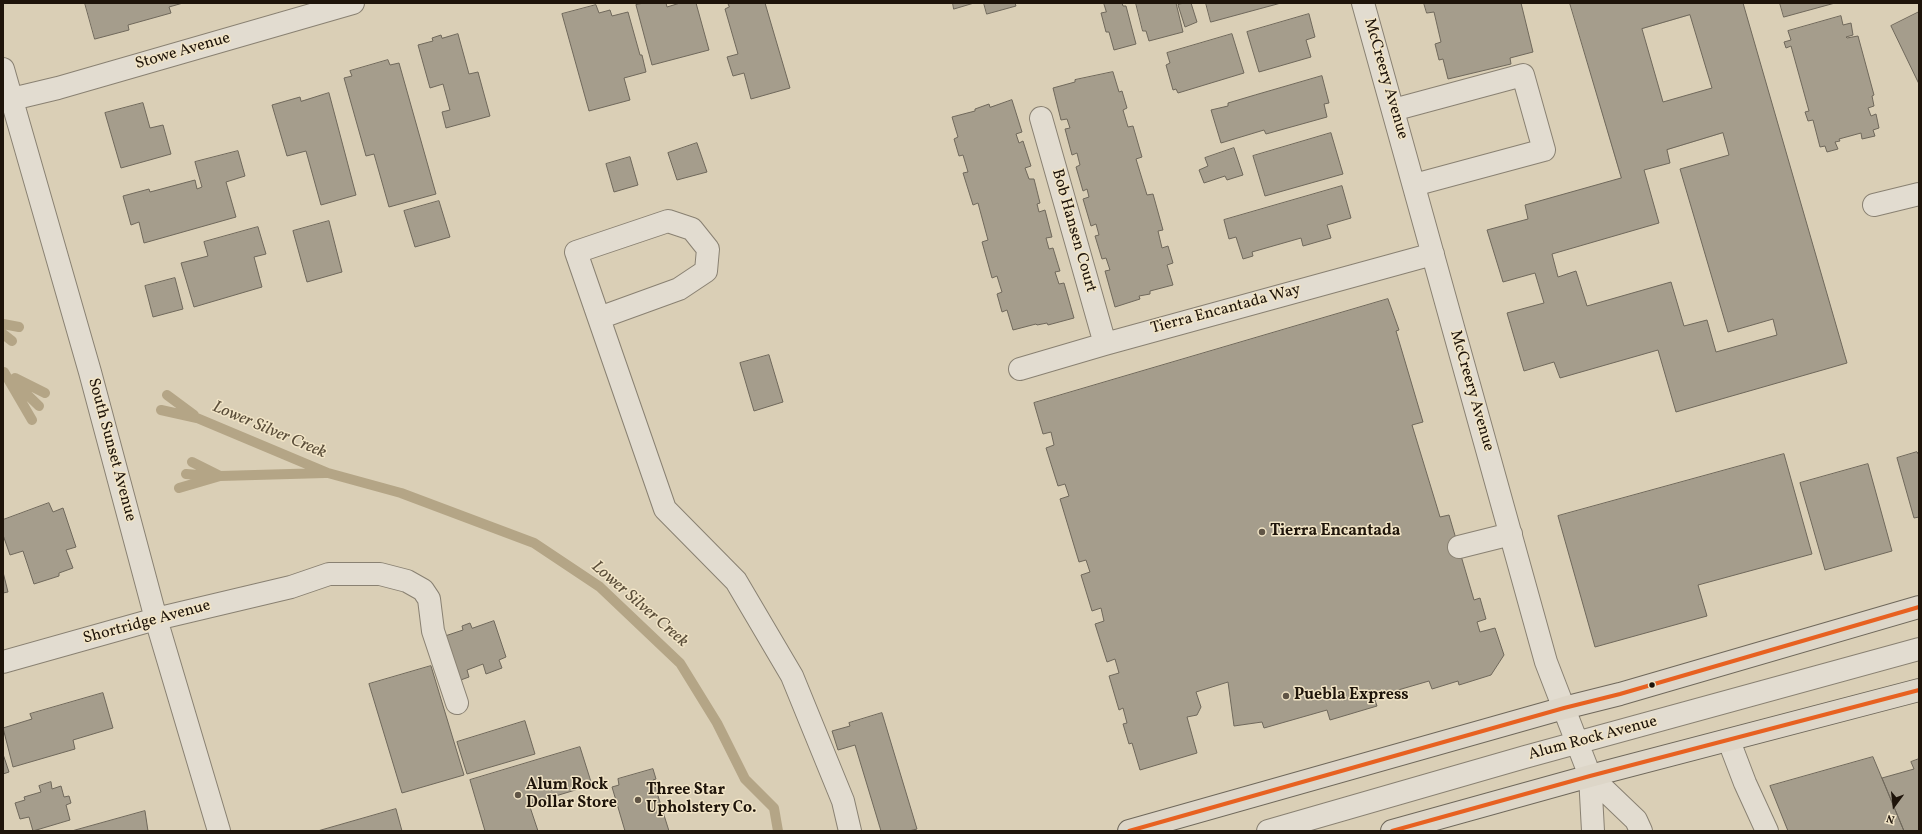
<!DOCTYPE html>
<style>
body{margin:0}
#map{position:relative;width:1922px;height:834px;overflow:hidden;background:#dacfb6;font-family:Vollkorn,serif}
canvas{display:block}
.frame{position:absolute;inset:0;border:4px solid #1e140a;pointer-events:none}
.north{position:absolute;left:1874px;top:786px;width:40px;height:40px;-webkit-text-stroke:3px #f1e4c6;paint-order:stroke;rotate:195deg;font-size:11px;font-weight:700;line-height:16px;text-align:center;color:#1e140a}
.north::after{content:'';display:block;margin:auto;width:14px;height:18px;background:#1e140a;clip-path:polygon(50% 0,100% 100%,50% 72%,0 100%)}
</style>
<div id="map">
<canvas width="1922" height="834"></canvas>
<div class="frame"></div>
<div class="north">N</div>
</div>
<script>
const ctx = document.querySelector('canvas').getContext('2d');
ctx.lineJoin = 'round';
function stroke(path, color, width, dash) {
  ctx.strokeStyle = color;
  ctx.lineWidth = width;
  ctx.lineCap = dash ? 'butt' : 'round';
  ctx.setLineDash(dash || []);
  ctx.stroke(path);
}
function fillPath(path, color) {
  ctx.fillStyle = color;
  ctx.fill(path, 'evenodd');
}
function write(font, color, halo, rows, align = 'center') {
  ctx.font = font + ' Vollkorn,serif';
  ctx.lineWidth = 3;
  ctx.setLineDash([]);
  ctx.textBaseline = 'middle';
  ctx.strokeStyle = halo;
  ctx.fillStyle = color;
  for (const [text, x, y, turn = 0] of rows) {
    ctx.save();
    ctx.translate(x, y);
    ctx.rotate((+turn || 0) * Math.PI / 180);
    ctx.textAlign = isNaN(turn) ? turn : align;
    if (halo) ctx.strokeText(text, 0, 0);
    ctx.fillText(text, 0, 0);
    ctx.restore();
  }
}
stroke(new Path2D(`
 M3,324L19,327
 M3,334L12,341
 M4,372L32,420
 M15,378L45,393
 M13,381L39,406
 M167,395L194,415
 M161,410L197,418L328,473L401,493L534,543L600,587L680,663L717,723L745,779L774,808L778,831
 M192,462L220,476L325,473
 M186,474L212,476
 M179,488L220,476`), '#b4a586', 10);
const building = new Path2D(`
 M85,3H183L169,7L171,13L128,25L129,30L95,39Z
 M644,3H666L667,7L680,3H696L709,50L652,65L636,5Z
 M728,3H765L790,88L751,99L744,73L733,76L727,57L738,54L725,9L729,7Z
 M953,3H974L954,9Z
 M984,3H1015L1016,6L987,14Z
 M1104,3H1122L1123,6H1126L1136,44L1114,50L1109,32H1106L1101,13L1106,12Z
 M1136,3H1176L1183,32L1149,41L1146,31H1143Z
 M1184,3H1191L1197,22L1185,27L1178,5Z
 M1206,3H1281L1211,22Z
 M1424,3H1521L1533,52L1510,58L1511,64L1448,79L1443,59L1439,60L1435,44L1441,42L1434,12L1427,13Z
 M1570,3H1743L1847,363L1676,412L1658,350L1560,378L1554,362L1524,371L1507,313L1544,303L1535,273L1503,282L1487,230L1528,219L1525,205L1621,178ZM1690,15L1712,88L1663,102L1642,29ZM1723,133L1729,155L1680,169L1728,332L1773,319L1777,335L1716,352L1707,320L1684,326L1671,282L1587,306L1576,271L1558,277L1552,254L1659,223L1644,170L1670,163L1667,150Z
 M1780,3H1835L1784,17Z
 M596,5L599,13L610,10L612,16L628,12L640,55H642L646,72L624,78L630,100L589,111L562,14Z
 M1919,12V84L1891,26Z
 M1309,14L1315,37L1306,40L1311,57L1259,72L1247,32Z
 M1841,16L1843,25L1851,23L1853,35L1846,37L1847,38L1858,36L1874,95L1872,96L1874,106L1868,108L1871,116L1876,114L1879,128L1873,130L1875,136L1862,139L1861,133L1839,139L1840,141L1835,142L1838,149L1827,152L1825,146L1820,147L1813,120L1808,121L1805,112L1809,111L1791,46L1786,48L1784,42L1791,40L1788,31Z
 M458,34L469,74L478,72L490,116L446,128L442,112L450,110L443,84L430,88L418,45L433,41L432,38L441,35L442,38Z
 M1232,34L1244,73L1178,93L1176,89L1173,90L1166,65L1170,63L1167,53Z
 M388,60L390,65L399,63L436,194L389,207L374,154L366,156L344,78L352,76L350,71Z
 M1113,72L1119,92L1122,91L1127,108L1123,110L1128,127L1133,126L1142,157L1136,159L1147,195L1153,194L1163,230L1158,231L1162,248L1168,246L1173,263L1167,265L1173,285L1150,291V294L1139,296L1140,299L1115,307L1105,271L1110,270L1106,258L1102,259L1095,236L1099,235L1096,224L1091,226L1083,199L1089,197L1087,189L1083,191L1076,167L1080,165L1077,153L1072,155L1065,129L1070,128L1067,119L1061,120L1053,88L1075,82V80Z
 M1322,76L1329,103L1324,104L1327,117L1266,134L1264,130L1221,143L1211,110L1228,106V103L1255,95Z
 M329,93L356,195L321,205L306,151L287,156L272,105L300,97L301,101Z
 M1012,100L1022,132L1016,134L1019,143L1023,141L1031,166L1025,168L1029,179H1034L1040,203L1037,204L1039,212L1045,210L1052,237L1046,238L1049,249L1053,248L1060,271L1055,272L1059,284L1064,283L1074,318L1048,325L1047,323L1037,325L1036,324L1013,330L1007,310L1002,312L997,294L1002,292L997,276L992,278L982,242L988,240L978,203L973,205L963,173L968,172L963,155L959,156L954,139L958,137L952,117L975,111V109L989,104L990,107Z
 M143,103L150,128L163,125L171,154L121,168L105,113Z
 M1331,133L1343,174L1265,196L1253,156Z
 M697,143L707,172L677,180L668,153Z
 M1234,148L1243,175L1227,180L1225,176L1204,183L1199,170L1208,166L1205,158Z
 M238,151L245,176L226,182L236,217L144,243L139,222L131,225L123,196L149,189L150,192L195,180L197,189L202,187L195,162Z
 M630,157L638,185L614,192L606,164Z
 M1342,186L1351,218L1327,225L1331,238L1303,246L1301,238L1252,252L1253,256L1243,259L1236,237L1229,239L1224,220Z
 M439,201L450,237L415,247L404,211Z
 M329,221L342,272L307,282L293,231Z
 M258,227L266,254L254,257L262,287L194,307L181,263L208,256L204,242Z
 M175,278L183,309L153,317L145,286Z
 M1388,299L1399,330L1396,331L1423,422L1412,425L1440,517L1449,515L1474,600L1480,598L1486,619L1477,622L1480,632L1495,628L1504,655L1491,675L1459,685L1458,681L1432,689L1429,681L1374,697L1377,706L1330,720L1327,710L1264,728L1262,722L1234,726L1228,682L1196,692L1201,707L1197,715L1187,717L1197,753L1140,770L1132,743L1129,744L1123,724L1127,723L1123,708L1119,710L1109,676L1119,673L1115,659L1107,662L1095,624L1104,621L1101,608L1092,611L1081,575L1090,572L1086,560L1079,562L1060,499L1069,496L1065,484L1058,486L1046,448L1054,445L1051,432L1043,434L1034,403Z
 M769,355L783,402L754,411L740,363Z
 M1917,452L1919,455V517L1914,518L1897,458Z
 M1784,454L1812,554L1698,585L1707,616L1595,647L1558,516Z
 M1868,464L1892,551L1825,570L1800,483Z
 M49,503L53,512L63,508L76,547L66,550L73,568L59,573V576L34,584L23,551L10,555L3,535V520Z
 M3,572L8,592L3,593Z
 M494,621L506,657L499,660L502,668L486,674L483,664L467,670L469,677L458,681L442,637L463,630L462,626L470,623L472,628Z
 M431,666L464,775L402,793L369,684Z
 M103,693L113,728L73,740L75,749L13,767L3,728L32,719L30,714Z
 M882,713L917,829L909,831H881L855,745L838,750L832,731L850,726L849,723Z
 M525,721L535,754L467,774L457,742Z
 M580,747L592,785L529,804L538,831H485L470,780Z
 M4,757L9,772L3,774V758Z
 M1873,757L1904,831H1788L1770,786Z
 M1919,759V831H1904L1882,778L1914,769L1911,762Z
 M653,769L656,779L653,780L669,831H625L612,787L619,785L618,779Z
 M51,782L52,789L61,786L64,797L69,796L71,803L66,805L70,820L33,831L29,817L20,819L15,803L25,800L24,797L41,792L39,786Z
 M396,809L402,831H318Z
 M145,811L148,831H72Z`);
fillPath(building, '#a59d8c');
stroke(building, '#6f685b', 1);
const minor = new Path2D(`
 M1363,3L1546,662L1590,776L1593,831
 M3,69L90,372L156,619L219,831
 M12,99L58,88L353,3
 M1393,110L1523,75L1544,150L1414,185
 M1041,118L1105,344
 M1874,205L1919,194
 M599,318L679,289L706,271L708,249L692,229L668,221L576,252L665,509L736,581L792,676L843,801L850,831
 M1020,369L1105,344L1433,254
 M1459,547L1511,534
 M3,662L156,619L291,587L329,574H380L407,581L423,590L429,599L433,631L457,703
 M1729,741L1745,783L1767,831
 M1590,776L1636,820L1641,831
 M1268,831L1525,757L1919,649`);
const major = new Path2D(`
 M1129,831L1564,708L1620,694L1919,607
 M1392,831L1590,776L1919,690`);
stroke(minor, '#898172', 24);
stroke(major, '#6f685b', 24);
stroke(minor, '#e2dcd0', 22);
stroke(major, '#ddd6c8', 22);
stroke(new Path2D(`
 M1129,831L1564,708L1620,694L1919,607
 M1392,831L1590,776L1919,690`), '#e76121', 4);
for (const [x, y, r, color] of [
 [1262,532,4,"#605546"],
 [1652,685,3.5,"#1e140a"],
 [1286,696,4,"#605546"],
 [518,795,4,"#605546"],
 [638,800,4,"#605546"]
]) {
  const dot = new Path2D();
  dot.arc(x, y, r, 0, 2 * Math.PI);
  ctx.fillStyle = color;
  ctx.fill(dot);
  stroke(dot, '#f1e4c6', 1.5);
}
write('16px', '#1e140a', '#f1e4c6', [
 ["Stowe Avenue",183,52,-16],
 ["McCreery Avenue",1385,79,74],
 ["Bob Hansen Court",1073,231,74],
 ["Tierra Encantada Way",1226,310,-15],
 ["McCreery Avenue",1471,391,74],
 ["South Sunset Avenue",111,450,75],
 ["Shortridge Avenue",147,623,-15],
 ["Alum Rock Avenue",1593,739,-15]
]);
write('bold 16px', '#1e140a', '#f1e4c6', [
 ["Tierra Encantada",1270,532],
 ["Puebla Express",1294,696],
 ["Alum Rock",526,786],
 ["Dollar Store",526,804],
 ["Three Star",646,791],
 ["Upholstery Co.",646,809]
], 'left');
write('italic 17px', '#5a4d39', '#f1e4c6', [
 ["Lower Silver Creek",269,431,23],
 ["Lower Silver Creek",639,605,41]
]);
</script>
